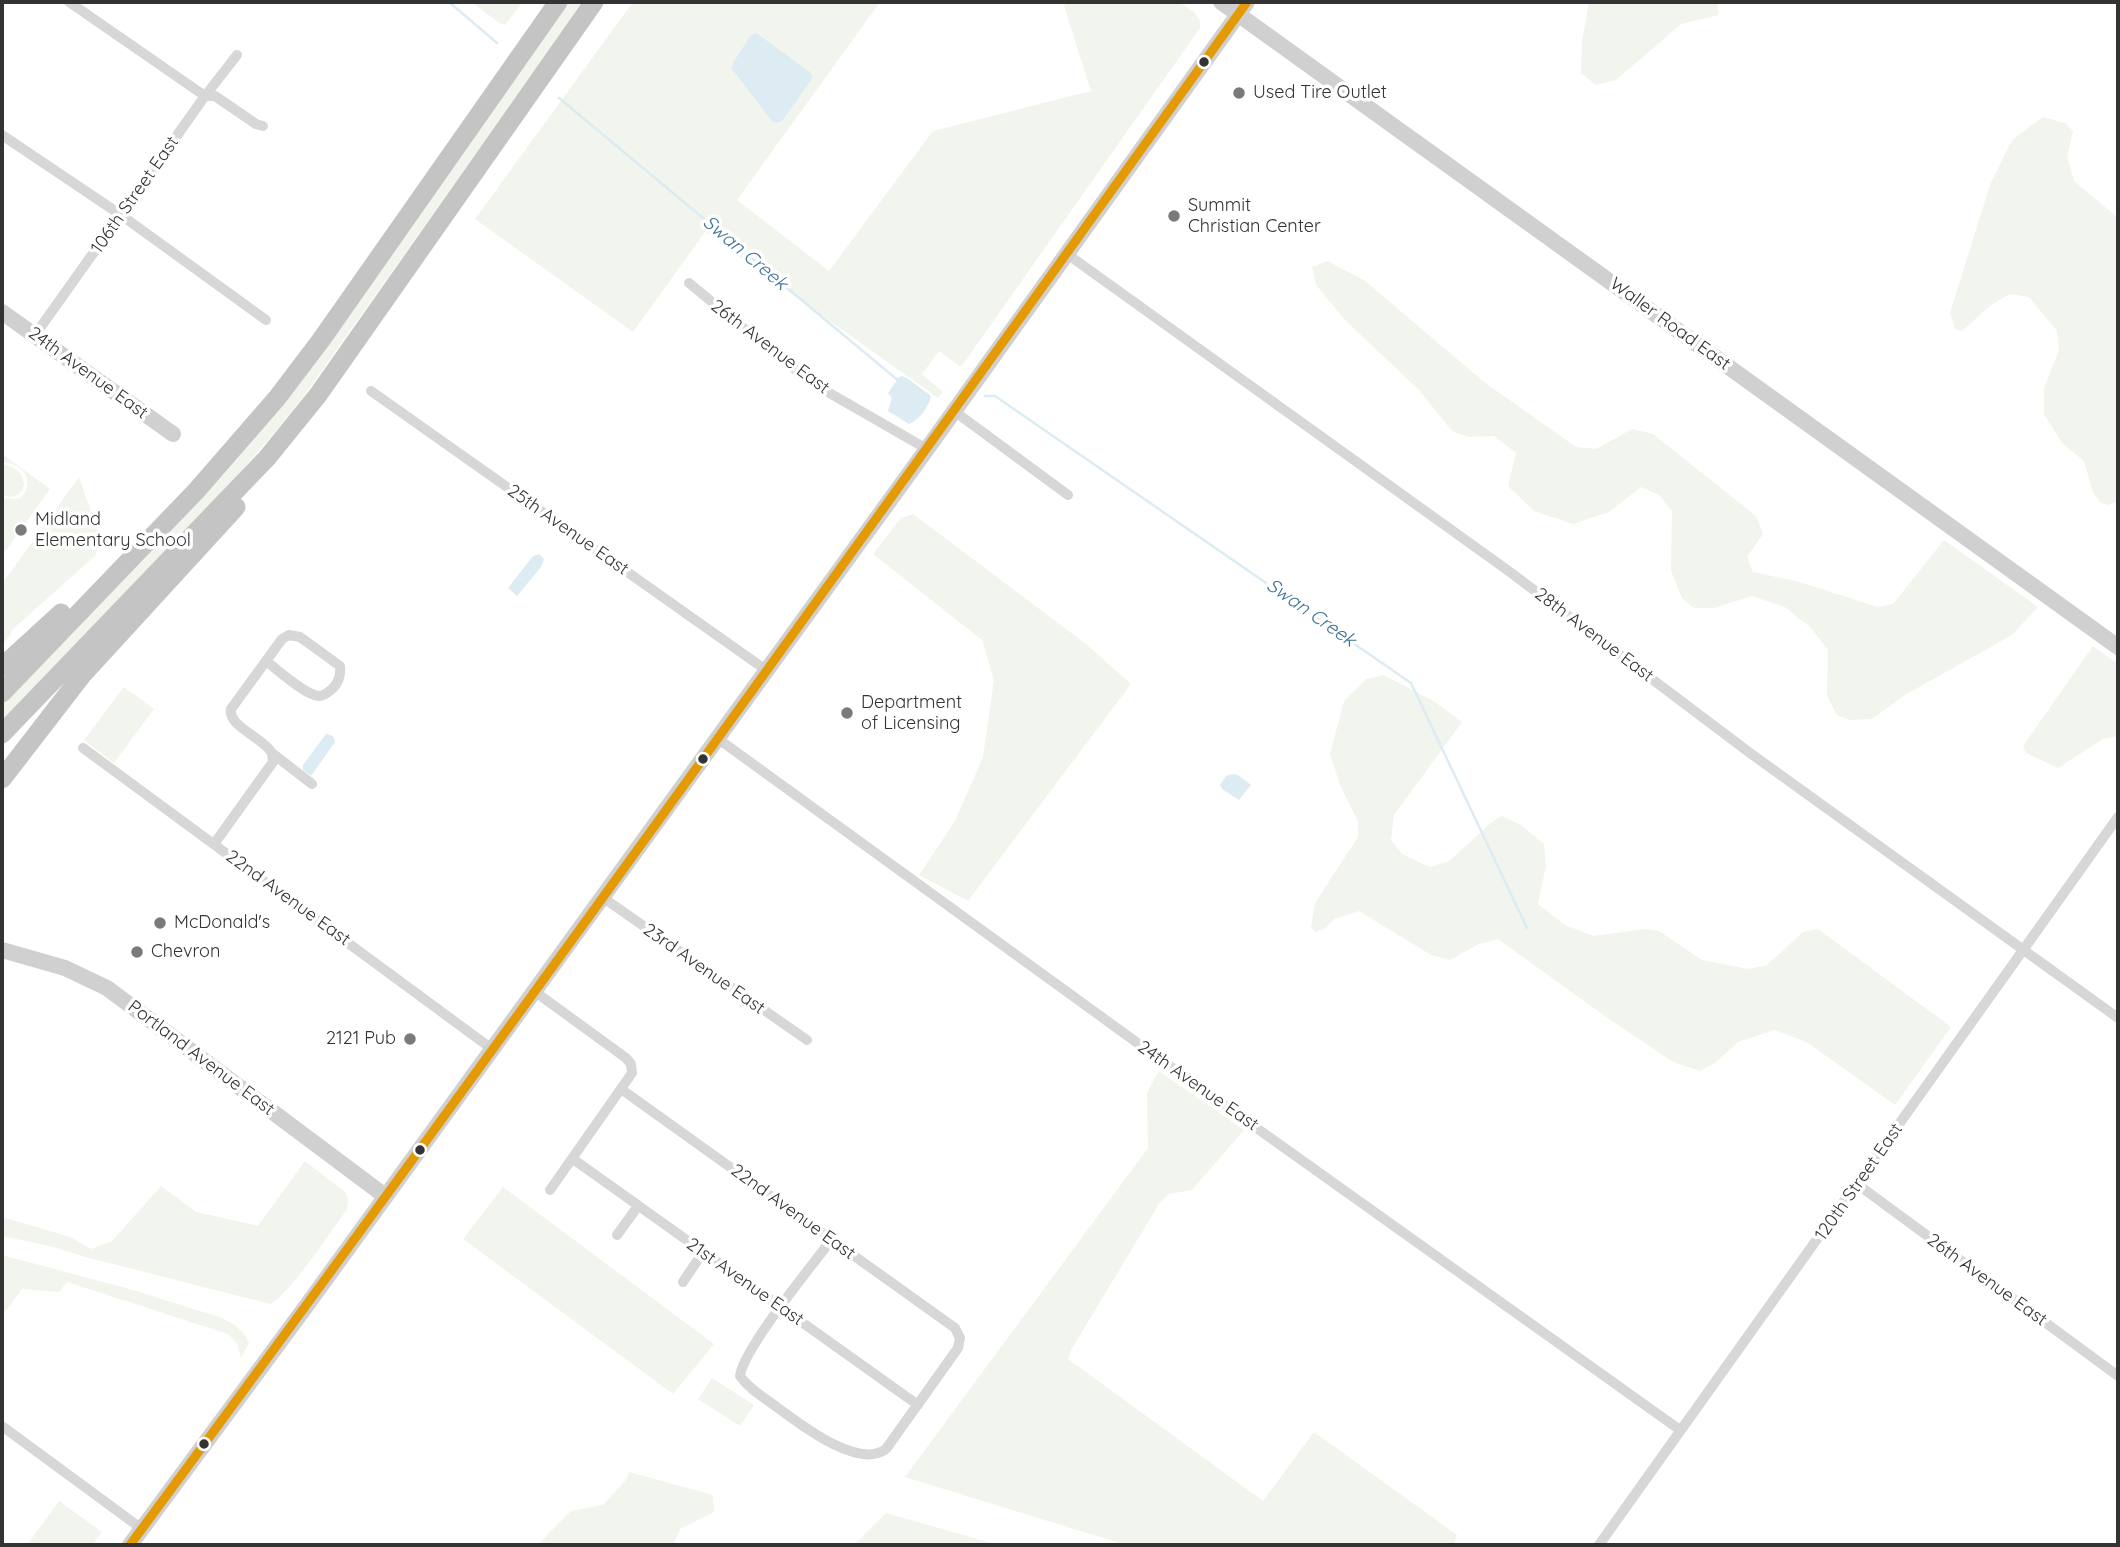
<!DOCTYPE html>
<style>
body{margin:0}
#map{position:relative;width:2120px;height:1547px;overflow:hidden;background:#fff;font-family:Quicksand,sans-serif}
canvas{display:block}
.frame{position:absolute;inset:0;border:4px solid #333;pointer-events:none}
</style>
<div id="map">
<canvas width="2120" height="1547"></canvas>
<div class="frame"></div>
</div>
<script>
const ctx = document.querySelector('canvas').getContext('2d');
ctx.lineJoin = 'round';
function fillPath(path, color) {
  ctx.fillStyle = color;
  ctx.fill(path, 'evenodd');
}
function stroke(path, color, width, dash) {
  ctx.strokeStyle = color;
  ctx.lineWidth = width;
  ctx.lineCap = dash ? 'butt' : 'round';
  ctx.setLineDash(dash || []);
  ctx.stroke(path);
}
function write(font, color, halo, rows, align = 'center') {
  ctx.font = font + ' Quicksand,sans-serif';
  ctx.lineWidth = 7;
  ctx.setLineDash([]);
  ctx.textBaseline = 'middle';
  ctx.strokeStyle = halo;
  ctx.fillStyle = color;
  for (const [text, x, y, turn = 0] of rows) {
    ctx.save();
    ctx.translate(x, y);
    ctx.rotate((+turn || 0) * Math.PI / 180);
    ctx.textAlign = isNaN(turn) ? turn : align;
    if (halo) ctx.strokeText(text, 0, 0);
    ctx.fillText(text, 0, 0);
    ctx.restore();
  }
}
fillPath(new Path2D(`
 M472,2H523L505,25L499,23Z
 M569,2H583L301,400C209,515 103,617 2,722V705L226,472L300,383Z
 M633,2H880L737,200L829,271L933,131L1091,91L1064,6L1068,2H1179L1195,13L1200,21V28L961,367L939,351L922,374L943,392L938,398L705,232L633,332L475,219Z
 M1589,2H1717L1719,15L1681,24L1616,80L1596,85L1581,73L1582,41Z
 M2043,117L2065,123L2073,131L2067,157L2074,181L2118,218V501L2109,505L2101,503L2093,493L2084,461L2062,443L2044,414V388L2059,350L2057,331L2029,297L2010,294L1991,305L1962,331L1955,329L1950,313L1990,185L2012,140Z
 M1327,261L1364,280L1484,382L1576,447L1596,449L1632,429L1653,434L1756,516L1763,534L1747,557L1753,572L1800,582L1877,607L1893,604L1944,540L2038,607L2012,635L1905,695L1872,719L1850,720L1837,715L1827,696L1828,650L1810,627L1785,607L1752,596L1714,608H1694L1682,598L1671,571L1672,511L1659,495L1641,487L1609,512L1573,524L1534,511L1508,486L1516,453L1494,436L1469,437L1452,431L1419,390L1345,320L1316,285L1312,267Z
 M2,454L50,489L2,556V498L19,499C38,483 23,463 2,462Z
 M2,465C14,465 24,473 24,485C19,498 13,498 2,495Z
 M79,477L97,529L100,546L95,556L14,628L2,646V584Z
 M913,514L1086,644L1131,684L968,901L919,875L955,821L983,757L994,680L982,640L873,554L901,518Z
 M2093,646L2118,664V736L2103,739L2058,768L2026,753L2023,746Z
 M1384,675L1435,702L1462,722L1394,815L1391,840L1402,854L1430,867L1449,861L1492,822L1502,816L1521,825L1544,844L1546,866L1538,904L1565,925L1593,936L1646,929L1659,931L1702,960L1747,969L1766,966L1803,932L1818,929L1951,1027L1895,1105L1808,1043L1775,1030L1738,1042L1715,1063L1700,1071L1673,1062L1609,1019L1498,939L1479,944L1450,960L1431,955L1359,911L1334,919L1324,929L1315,932L1311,927L1315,903L1358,837V821L1340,785L1330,754L1344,701L1366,679Z
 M124,687L154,709L114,763L84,740Z
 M1159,1071L1244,1130L1192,1190L1169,1194L1159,1204L1071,1350L1068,1359L1263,1501L1314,1432L1457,1535L1454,1545H1126L905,1477L1148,1148L1147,1093Z
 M305,1161L346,1193L348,1200L347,1209C332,1230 290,1294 270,1304L82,1256L54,1247L2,1236V1217L70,1237L91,1249L112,1241L161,1186L196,1212L258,1226Z
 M503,1187L714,1344L673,1394L463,1239Z
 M2,1255L133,1290L219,1317L235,1325L245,1335L249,1343L241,1358L237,1343L228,1334L67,1282L59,1292L22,1289L2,1316Z
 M712,1378L754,1405L740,1426L698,1399Z
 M629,1472L713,1495L714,1512L680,1529L673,1545H537L571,1511L603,1505L627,1479Z
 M59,1501L102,1532L93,1545H27Z
 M886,1513L999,1545H854Z`), '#f1f5ed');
fillPath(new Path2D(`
 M756,33L810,72L813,77L782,121L777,123L772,121L732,69L733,63L751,35Z
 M902,376L907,378L931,396C929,406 920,420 909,424L888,411L892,398L888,393L899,377Z
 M539,554L544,559L541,567L517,596L508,588L533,556Z
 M326,734L333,736L335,742L311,776L303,770V765Z
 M1232,774L1238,775L1251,785L1239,800L1222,789L1220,785L1226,776Z`), '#ddebf3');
stroke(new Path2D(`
 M449,2L497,43
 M559,98L900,382
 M985,396H995L1411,683L1527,928`), '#ddebf3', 2.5);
stroke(new Path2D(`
 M69,2L205,96H215L256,124L263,126
 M2,135L121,215L266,320
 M1067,254L1510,572L1750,753L2118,1018
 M689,283L785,362L819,387L927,449
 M35,335L205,96L237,55
 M371,391L766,670
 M954,411L1068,495
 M266,661C277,669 305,695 319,696C324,696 330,691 334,687C339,681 341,675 340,666L300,637L289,635L282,639L231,709C228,727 263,737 272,753L312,784
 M717,738L1143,1047L1680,1430
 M83,748L492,1049
 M214,844L273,762L272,753
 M602,897L807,1040
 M534,991L626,1058L631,1064L632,1073L550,1190
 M621,1089L955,1328L960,1338L958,1348L886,1449C858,1470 800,1424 778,1408C765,1398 749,1389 740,1376C743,1349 812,1266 831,1240
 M573,1159L918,1405
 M1857,1184L2118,1376
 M617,1235L638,1206
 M683,1282L703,1252
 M2,1426L142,1529
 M1599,1545L2118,817`), '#d7d7d7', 10);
stroke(new Path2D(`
 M1221,2L2118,647
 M2,312L173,434
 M2,950L65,968L107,988L385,1196
 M130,1545L307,1305L927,449L1247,2`), '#d0d0d0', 16);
stroke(new Path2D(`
 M2,667L61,613
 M2,693L197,490L277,398L321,340L558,2
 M2,734L267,458L318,395L594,2
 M2,779L83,674L236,507`), '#c4c4c4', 19);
stroke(new Path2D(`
 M130,1545C507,1034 877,518 1247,2`), '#e39a05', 9);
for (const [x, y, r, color] of [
 [1204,62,6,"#333"],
 [1239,93,7,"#7a7a7a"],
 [1174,216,7,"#7a7a7a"],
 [21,530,7,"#7a7a7a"],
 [847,713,7,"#7a7a7a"],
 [703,759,6,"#333"],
 [160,923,7,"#7a7a7a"],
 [137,952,7,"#7a7a7a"],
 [410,1039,7,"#7a7a7a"],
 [420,1150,6,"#333"],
 [204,1444,6,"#333"]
]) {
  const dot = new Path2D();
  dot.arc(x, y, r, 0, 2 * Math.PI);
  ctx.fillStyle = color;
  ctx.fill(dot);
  stroke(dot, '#fff', 2.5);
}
write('18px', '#333', '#fff', [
 ["Used Tire Outlet",1253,93],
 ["Summit",1188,206],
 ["Christian Center",1188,227],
 ["Midland",35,520],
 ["Elementary School",35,541],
 ["Department",861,703],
 ["of Licensing",861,724],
 ["McDonald's",174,923],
 ["Chevron",151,952],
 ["2121 Pub",396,1039,"right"]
], 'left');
write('18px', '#333', '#fff', [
 ["106th Street East",135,195,-55],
 ["Waller Road East",1670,324,36],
 ["26th Avenue East",770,347,37],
 ["24th Avenue East",88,373,36],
 ["25th Avenue East",568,530,35],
 ["28th Avenue East",1594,635,37],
 ["22nd Avenue East",288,898,36],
 ["23rd Avenue East",704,969,35],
 ["Portland Avenue East",201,1058,37],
 ["24th Avenue East",1198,1086,35],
 ["120th Street East",1859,1182,-55],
 ["22nd Avenue East",793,1212,36],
 ["26th Avenue East",1987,1280,36],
 ["21st Avenue East",745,1282,35]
]);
write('italic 19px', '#3f7597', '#fff', [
 ["Swan Creek",745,253,40],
 ["Swan Creek",1311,613,35]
]);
</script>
